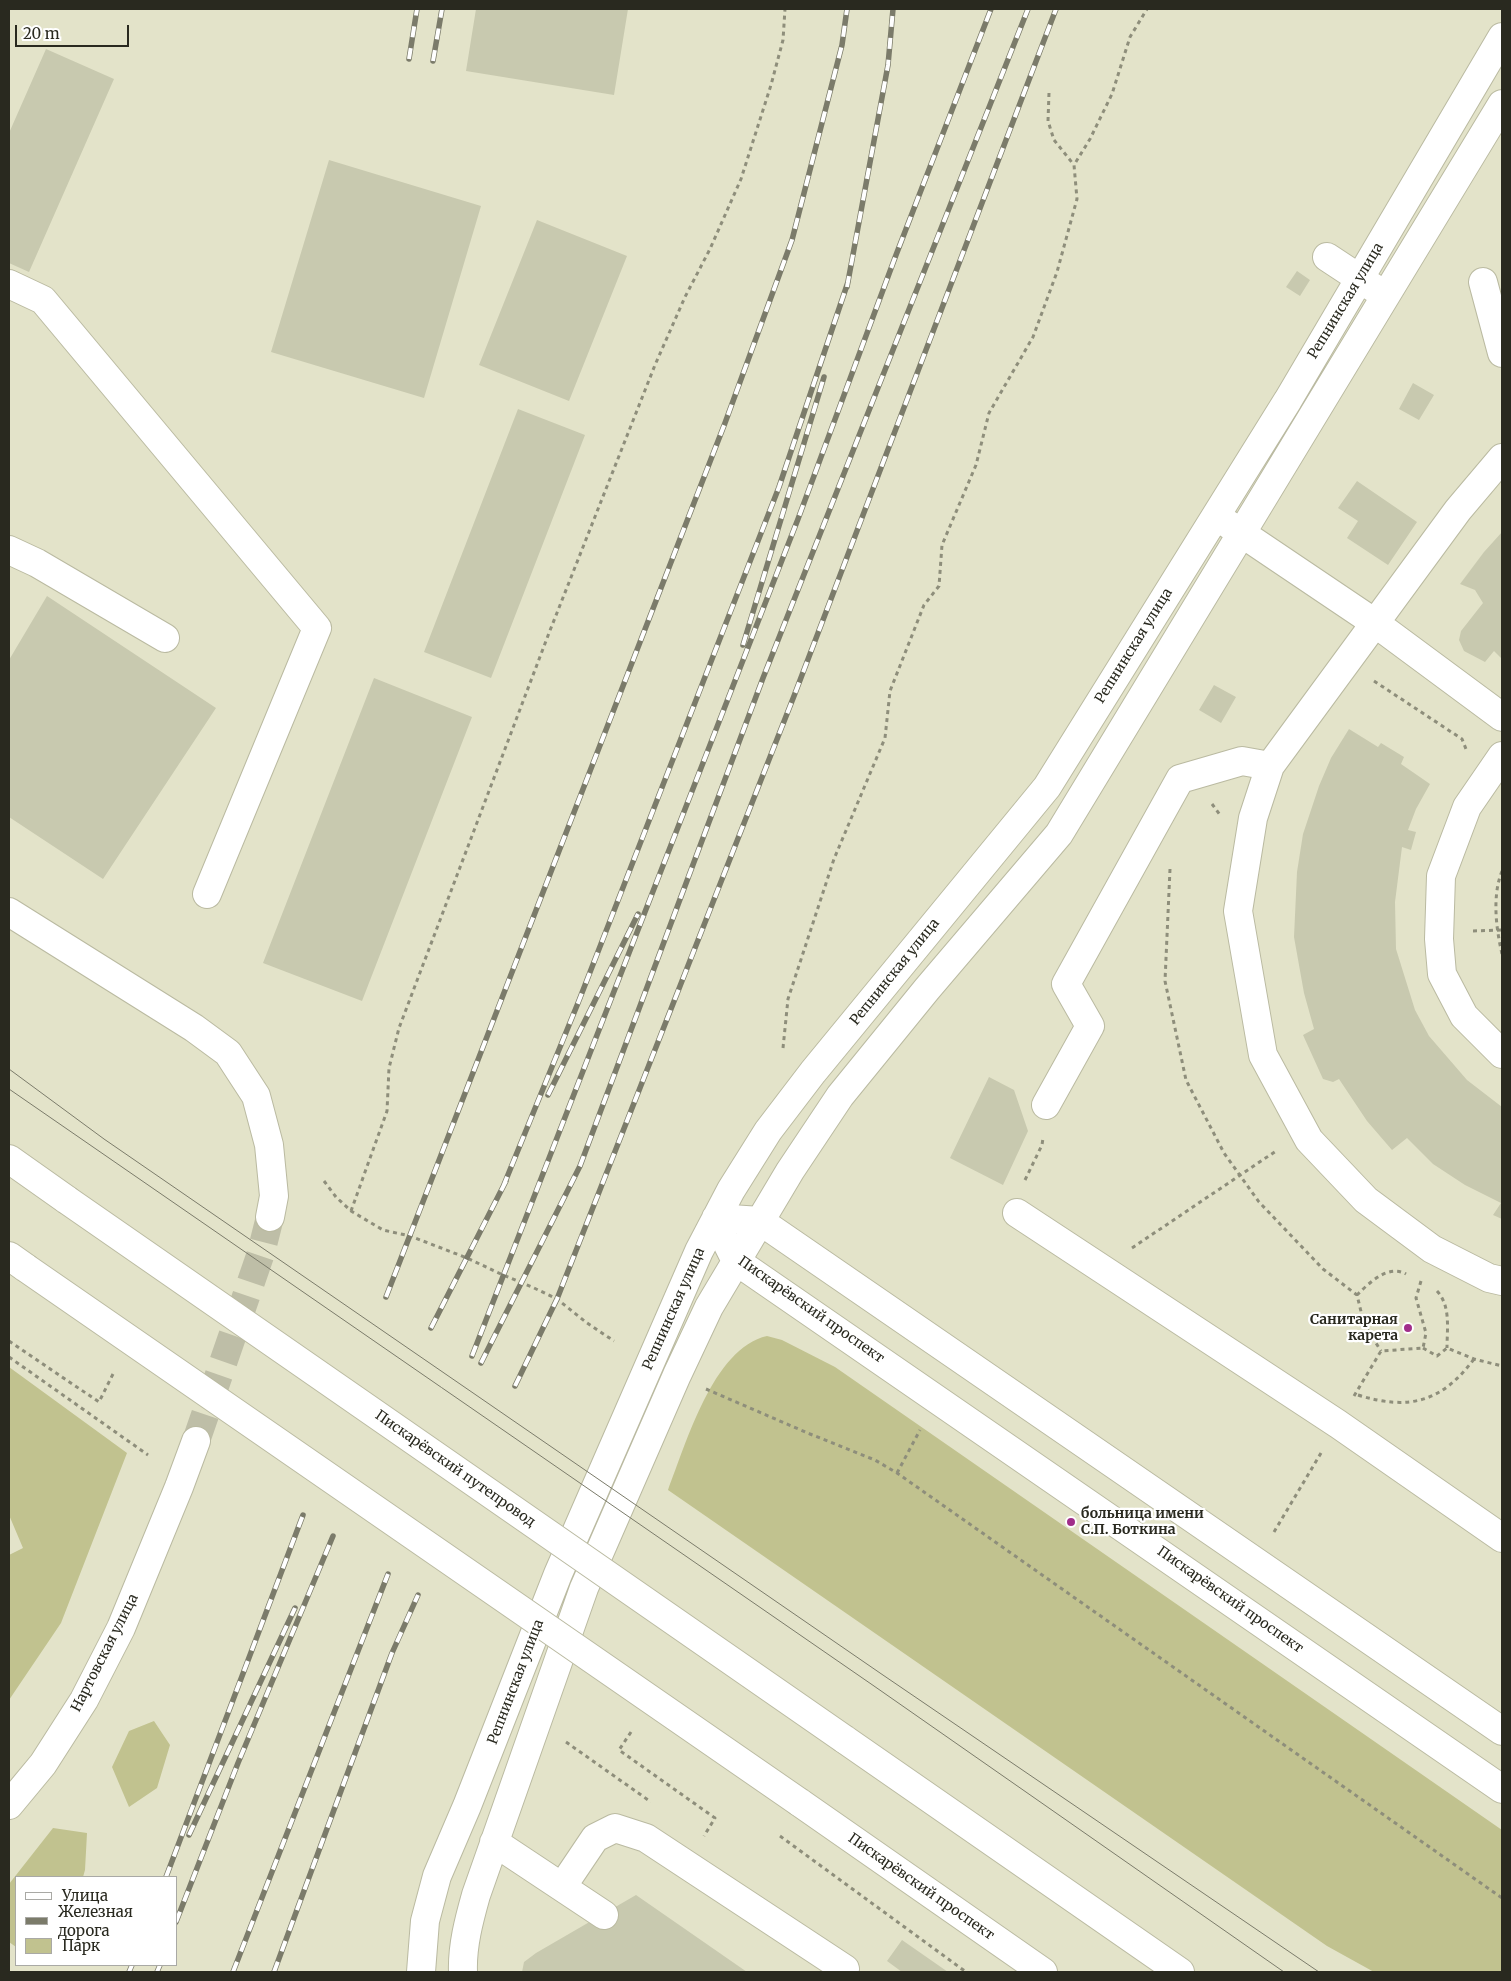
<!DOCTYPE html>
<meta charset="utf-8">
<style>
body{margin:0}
#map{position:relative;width:1511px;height:1981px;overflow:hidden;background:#e3e3c9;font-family:Merriweather,serif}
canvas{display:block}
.frame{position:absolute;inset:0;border:10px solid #29291f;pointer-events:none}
.legend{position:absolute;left:15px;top:1876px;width:162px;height:90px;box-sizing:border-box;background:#fff;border:1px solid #a9a9a5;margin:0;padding:6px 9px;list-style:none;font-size:15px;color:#29291f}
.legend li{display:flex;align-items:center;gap:10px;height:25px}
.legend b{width:25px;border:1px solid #a9a9a5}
.scale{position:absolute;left:15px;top:25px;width:114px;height:22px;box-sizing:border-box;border:2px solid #29291f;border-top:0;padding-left:6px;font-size:15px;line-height:18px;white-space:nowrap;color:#29291f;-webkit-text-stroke:4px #fff;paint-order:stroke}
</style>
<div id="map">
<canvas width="1511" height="1981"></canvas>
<div class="frame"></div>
<ul class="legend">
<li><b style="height:6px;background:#fff"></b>Улица</li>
<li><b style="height:6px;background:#7b7b6a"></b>Железная дорога</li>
<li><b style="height:14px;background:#c1c28f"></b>Парк</li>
</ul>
<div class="scale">20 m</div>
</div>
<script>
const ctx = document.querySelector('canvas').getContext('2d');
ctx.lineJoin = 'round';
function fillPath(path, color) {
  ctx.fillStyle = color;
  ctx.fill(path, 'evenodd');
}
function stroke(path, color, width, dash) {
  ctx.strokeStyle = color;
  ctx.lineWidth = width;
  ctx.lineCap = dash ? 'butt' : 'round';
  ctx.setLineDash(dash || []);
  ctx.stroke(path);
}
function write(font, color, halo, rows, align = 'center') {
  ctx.font = font + ' Merriweather,serif';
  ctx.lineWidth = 4.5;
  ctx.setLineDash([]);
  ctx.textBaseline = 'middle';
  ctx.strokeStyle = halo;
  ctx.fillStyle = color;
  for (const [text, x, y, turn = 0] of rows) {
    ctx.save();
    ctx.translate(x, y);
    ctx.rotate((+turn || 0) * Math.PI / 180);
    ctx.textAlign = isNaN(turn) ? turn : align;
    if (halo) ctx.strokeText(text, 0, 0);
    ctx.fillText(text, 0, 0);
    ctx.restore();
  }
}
fillPath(new Path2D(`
 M767,1336L782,1340L835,1367L1502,1830V1972H1374L1327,1946L668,1490C686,1444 713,1348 767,1336Z
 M9,1367L127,1453L61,1623L9,1700V1555L23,1548L9,1515Z
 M154,1721L170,1745L157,1788L129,1807L112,1767L129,1731Z
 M53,1828L87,1833L85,1870L83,1877H16V1947L9,1942V1884Z`), '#c1c28f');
fillPath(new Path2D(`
 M476,9H628L614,95L466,71Z
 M46,49L114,79L29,272L9,263V133Z
 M329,160L481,206L424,398L271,352Z
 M537,220L627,256L569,401L479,365Z
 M1297,271L1310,280L1300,296L1286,287Z
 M1413,383L1434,395L1419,420L1399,409Z
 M518,409L585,435L491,678L424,652Z
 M1357,481L1417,522L1388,565L1347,538L1358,521L1338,508Z
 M1502,532V659L1494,651L1485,662L1464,651L1459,640L1461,631L1483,603L1475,590L1460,584L1484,552Z
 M47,596L216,708L103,879L9,817V660Z
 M374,678L472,717L362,1001L263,963Z
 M1214,685L1236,697L1221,723L1199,710Z
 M1349,729L1378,747L1381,743L1404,757L1401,764L1430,784L1416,809L1408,830L1416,832L1411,850L1402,847L1395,902L1396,949L1415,1010L1429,1036L1467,1080L1502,1107V1219L1493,1215L1501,1203L1465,1185L1433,1164L1407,1138L1392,1150L1367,1121L1339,1079L1333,1082L1323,1079L1303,1035L1314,1029L1304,993L1294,937L1297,872L1303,834L1319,786L1331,758Z
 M989,1077L1014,1090L1028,1131L1003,1185L950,1158Z
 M636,1895L747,1972H522L524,1962L536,1953Z
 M902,1940L948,1972H902L887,1961Z`), '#c8c9af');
stroke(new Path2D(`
 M196,1441L261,1253L270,1217`), '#bebea7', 28, [28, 14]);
const minor = new Path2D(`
 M1327,257L1374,288
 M1483,282L1502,353
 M9,284L43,300L317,628L207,894
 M1228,524L1375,623L1502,717
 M9,550L37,563L165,638
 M1502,756L1467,807L1441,876L1439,939L1442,974L1464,1016L1502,1054
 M1270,766L1253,818L1238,911L1263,1055L1309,1140L1366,1200L1432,1249L1489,1278L1502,1281
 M9,912L194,1028L228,1053L256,1096L269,1145L274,1196L270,1217
 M1046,1105L1090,1026L1066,984L1180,779L1242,761L1270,766L1458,510L1502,458
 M1017,1213L1338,1424L1502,1538
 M716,1218L760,1221L1502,1731
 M728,1245L736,1261L1502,1789
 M9,1805L43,1764L84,1700L121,1628L179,1487L196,1441
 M494,1842L604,1915
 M562,1887L595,1838L615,1828L646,1838L845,1969
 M421,1972L425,1921L437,1876L467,1806L558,1574L699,1251L731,1190L768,1131L813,1072L1047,787L1288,400L1502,37
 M463,1972C462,1946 469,1920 476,1895L584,1588L677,1375L709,1307L790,1171L840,1096L927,989L1059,834L1502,104`);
const major = new Path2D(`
 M9,1159L67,1200
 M9,1256L26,1268
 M844,1739L1180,1972
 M799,1802L1043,1972`);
stroke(minor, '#babaa1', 30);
stroke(major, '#babaa1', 30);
stroke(new Path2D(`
 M1049,93L1048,121L1054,140L1074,165
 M1374,681L1462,739L1466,749
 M1212,804L1220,815
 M1170,869L1165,981L1186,1080L1224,1153L1259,1202L1323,1269L1357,1295L1364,1324L1381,1351
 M1502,871C1492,896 1496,928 1502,954
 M1473,931L1502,930
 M783,1048L788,999L834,859L885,738L890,691L924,605L939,586L942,545L976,465L989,413L1033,337L1057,272L1077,199L1074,165L1090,139L1112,94L1130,37L1147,9
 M1025,1180L1042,1145L1043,1138
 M324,1181L336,1197L351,1211L383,1230L410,1236L467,1258L503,1275L532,1287L557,1299L587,1323L614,1341
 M351,1211L387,1111L389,1068L399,1028L549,633L655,365L685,297L710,249L741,179L771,85L783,40L785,9
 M1132,1248L1276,1151
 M1437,1291C1451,1306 1447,1329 1447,1348
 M1357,1295C1369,1283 1388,1264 1406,1274
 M9,1341L99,1402L114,1372
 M1423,1348L1437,1356L1447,1348L1474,1359L1502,1366
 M9,1357L148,1455
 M706,1389L810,1434L875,1460L897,1473L1502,1898
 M1358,1395C1409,1411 1442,1402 1474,1359
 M1354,1396L1381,1351L1423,1348L1426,1333L1416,1298L1421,1281
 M897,1473L920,1430
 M1274,1532L1321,1453
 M631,1732L619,1750L715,1818L704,1836
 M566,1742L651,1802
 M780,1836L966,1972`), '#8e8e7b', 3, [4, 4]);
stroke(minor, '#fff', 28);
stroke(major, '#fff', 28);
stroke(new Path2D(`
 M9,1069L104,1139L880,1673L1319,1972
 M9,1089L874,1686L1284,1972`), '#7b7b6a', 1);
const rail = new Path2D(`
 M409,59L417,9
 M433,61L442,9
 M847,287L888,65L893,9
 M743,645L824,377
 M548,1095L638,914
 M503,1187L578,1003L779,487L848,282
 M386,1297L725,423L792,240L842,45L847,9
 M431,1328L506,1181
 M472,1356L798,519L896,255L991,9
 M481,1363L580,1166L763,678L1028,9
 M515,1386L557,1299L794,696L1056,9
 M189,1835L295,1608
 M166,1877L303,1515
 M176,1922L238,1763L333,1536
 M129,1972L132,1965
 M157,1972L160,1965
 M233,1972L388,1574
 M274,1972L392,1653L418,1595`);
stroke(rail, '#7b7b6a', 5.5);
stroke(rail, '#fff', 4, [11]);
const majorBridge = new Path2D(`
 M67,1200L844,1739
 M26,1268L799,1802`);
stroke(majorBridge, '#babaa1', 30, []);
stroke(majorBridge, '#fff', 28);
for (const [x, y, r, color] of [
 [1408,1328,5,"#a12e8a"],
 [1071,1522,5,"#a12e8a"]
]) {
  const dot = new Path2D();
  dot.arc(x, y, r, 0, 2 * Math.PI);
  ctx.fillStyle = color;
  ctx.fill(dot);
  stroke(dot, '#fff', 2);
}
write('14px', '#29291f', '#fff', [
 ["Репнинская улица",1346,301,-59],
 ["Репнинская улица",1134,646,-58],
 ["Репнинская улица",895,972,-51],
 ["Репнинская улица",674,1309,-66],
 ["Пискарёвский проспект",811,1310,35],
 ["Пискарёвский путепровод",455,1469,35],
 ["Пискарёвский проспект",1230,1600,35],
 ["Нартовская улица",105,1653,-63],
 ["Репнинская улица",516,1682,-69],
 ["Пискарёвский проспект",921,1887,35]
]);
write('bold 14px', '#29291f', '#fff', [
 ["Санитарная",1398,1320],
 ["карета",1398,1336],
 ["больница имени",1081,1514,"left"],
 ["С.П. Боткина",1081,1530,"left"]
], 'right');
</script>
